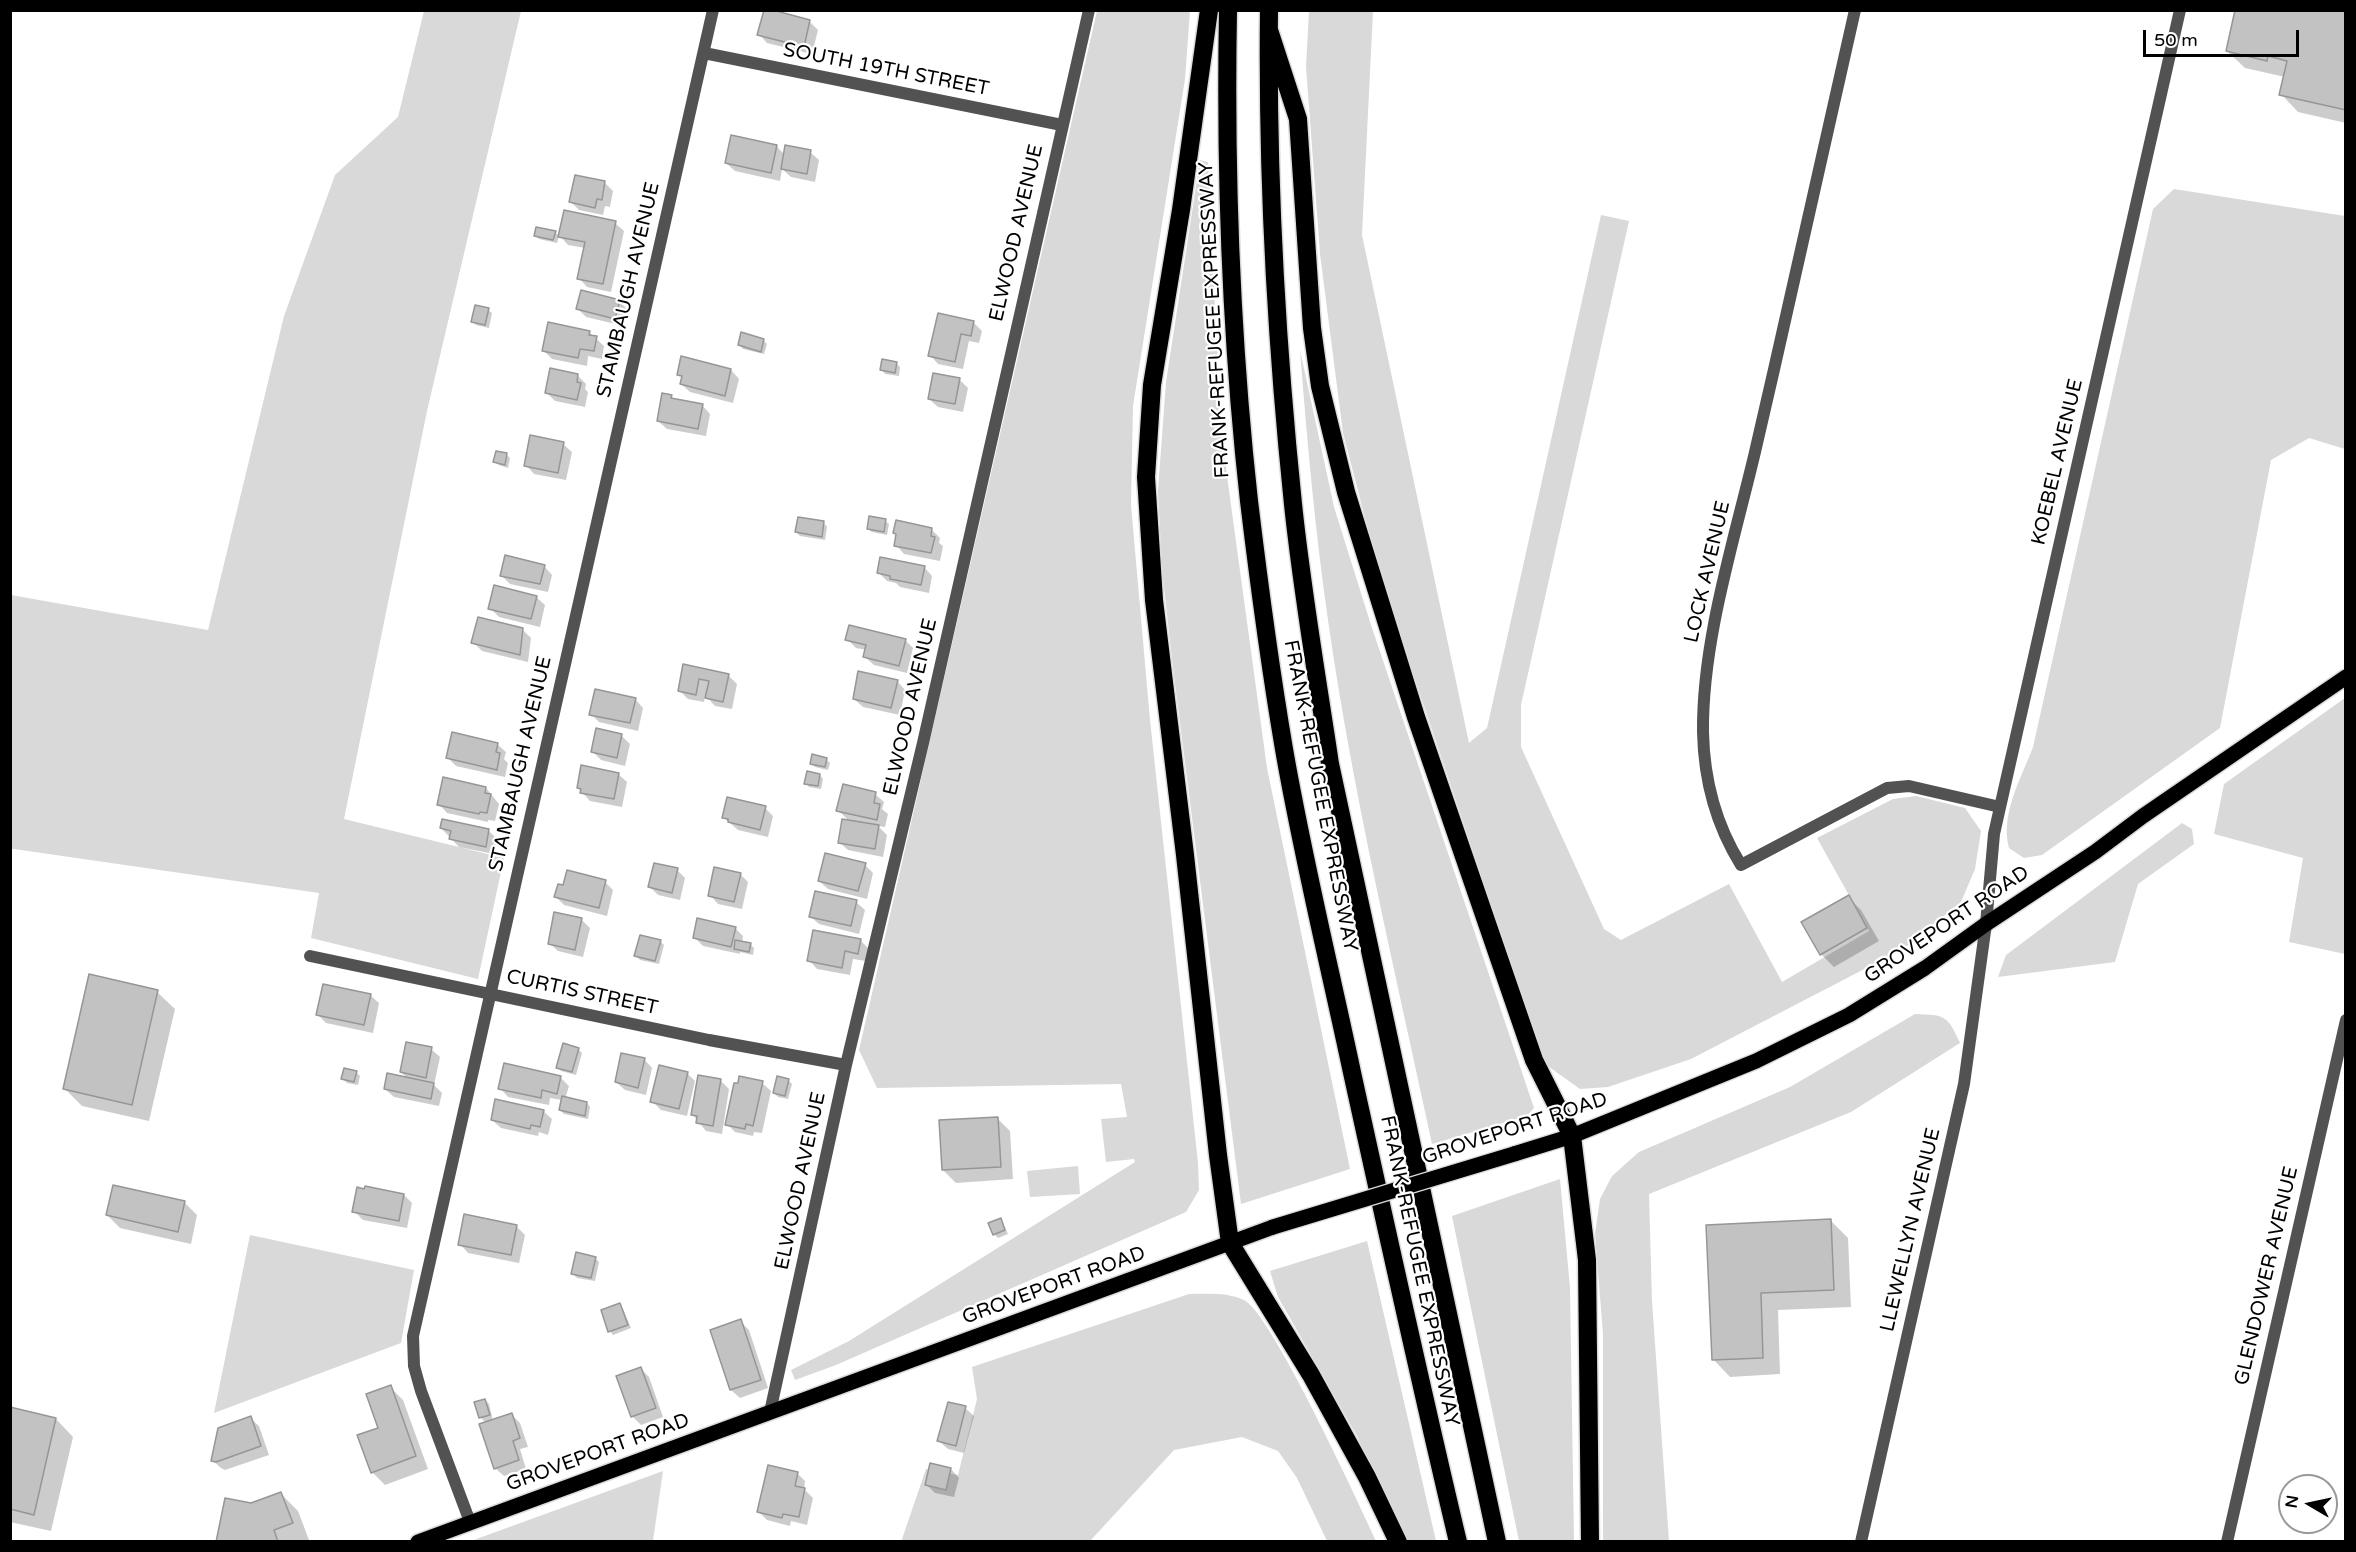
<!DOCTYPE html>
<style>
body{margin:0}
#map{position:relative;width:2356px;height:1552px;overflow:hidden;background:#fff;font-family:"Varela Round",sans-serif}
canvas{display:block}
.frame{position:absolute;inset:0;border:12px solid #000;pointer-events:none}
.north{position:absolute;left:2278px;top:1474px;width:60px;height:60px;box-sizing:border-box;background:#fff;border:2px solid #999;border-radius:50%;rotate:279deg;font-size:16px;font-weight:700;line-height:24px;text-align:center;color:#000}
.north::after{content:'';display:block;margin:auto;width:21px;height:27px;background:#000;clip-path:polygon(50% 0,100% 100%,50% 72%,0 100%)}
.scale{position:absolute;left:2143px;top:30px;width:156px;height:27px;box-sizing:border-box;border:3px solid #000;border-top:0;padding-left:8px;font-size:18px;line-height:21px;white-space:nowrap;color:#000;-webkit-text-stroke:4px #fff;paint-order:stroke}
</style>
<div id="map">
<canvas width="2356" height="1552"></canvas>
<div class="frame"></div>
<div class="north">N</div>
<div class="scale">50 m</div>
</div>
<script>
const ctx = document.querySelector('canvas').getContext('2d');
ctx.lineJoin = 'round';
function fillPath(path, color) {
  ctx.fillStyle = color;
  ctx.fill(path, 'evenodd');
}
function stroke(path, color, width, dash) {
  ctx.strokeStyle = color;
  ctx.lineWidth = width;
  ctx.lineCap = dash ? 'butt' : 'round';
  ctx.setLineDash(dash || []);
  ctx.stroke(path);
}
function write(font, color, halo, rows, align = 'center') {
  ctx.font = font + ' "Varela Round",sans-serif';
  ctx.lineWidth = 4.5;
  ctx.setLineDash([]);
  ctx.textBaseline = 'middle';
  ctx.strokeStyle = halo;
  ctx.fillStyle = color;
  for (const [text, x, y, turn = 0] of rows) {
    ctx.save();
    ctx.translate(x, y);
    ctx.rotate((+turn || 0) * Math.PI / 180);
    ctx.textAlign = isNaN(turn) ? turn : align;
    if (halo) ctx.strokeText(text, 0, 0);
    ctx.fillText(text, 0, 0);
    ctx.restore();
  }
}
fillPath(new Path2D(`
 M424,11H521L427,411L344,819L504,858L478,979L311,938L319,893L14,849L11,850V595L208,630L284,316L335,175L398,117Z
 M1097,11H1190L1185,79L1133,406L1131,505L1150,720L1198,1163L1199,1190L1186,1212L836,1365L795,1380L791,1370L849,1341L1135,1162L1134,1159L1106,1162L1101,1119L1127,1117L1121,1084L877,1088L859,1050Z
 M1309,11H1373L1362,235L1469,743L1487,728L1601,215L1629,221L1521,705V747L1604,929L1621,940L1729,884L1782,982L1869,931L1817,838L1893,799L1916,796L1965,808L1981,831L1975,869L1961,902L1903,949L1691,1059L1608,1087L1580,1089L1545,1064L1380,576L1343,433L1320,254L1306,67Z
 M1200,160L1208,162L1221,432L1267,768L1350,1169L1241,1204L1173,668L1162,570L1158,490L1166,382Z
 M2174,189L2345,216V449L2309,438L2271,460L2220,728L2042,855L2024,858L2009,848C2000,814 2021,779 2033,747L2153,209Z
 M1300,350L1334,507L1371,625L1534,1108L1527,1116L1432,1144C1395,970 1353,796 1328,620C1315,530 1307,440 1300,350Z
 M2345,698V954L2289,942L2303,858L2214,834L2224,784Z
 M2182,823L2192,829L2194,844L2138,884L2115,962L1998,977L2006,955Z
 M1915,1014C1946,1015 1947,1015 1960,1043L1851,1112L1649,1194L1652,1301L1669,1541H1603V1334L1595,1234L1600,1199L1612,1176L1639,1152L1790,1087Z
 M1078,1166L1080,1194L1030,1197L1027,1171Z
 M1560,1179L1570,1288L1574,1541H1519L1452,1216Z
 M250,1235L414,1270L401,1343L214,1413Z
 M1367,1241L1436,1541H1406L1357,1436L1278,1297L1270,1271Z
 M1189,1294C1206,1294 1227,1292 1244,1300C1271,1313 1359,1504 1376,1541H1327L1297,1478L1278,1451L1242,1437L1174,1450L1090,1541L901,1542L926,1469L958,1475L977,1399L972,1367Z
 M663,1471L653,1541H471Z`), '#d9d9d9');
fillPath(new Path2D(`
 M2346,10V123L2298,112L2281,94L2285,77L2245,68L2227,51Z
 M809,21L818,30L812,54L767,43L759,34Z
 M777,147L785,155L810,152L819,160L815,182L791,177L782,169L780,181L735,171L726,163Z
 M605,183L613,191L610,207L605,206L603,215L579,210L571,202Z
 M615,223L624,231L611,292L587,287L579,278L585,248L568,245L560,236Z
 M555,232L559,236L557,243L539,239L535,235Z
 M619,301L627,309L624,326L586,317L578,309Z
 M488,310L492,313L489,328L476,325L473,321Z
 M974,323L982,331L979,343L969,341L963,369L938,364L930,355Z
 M589,332L604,346L602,359L588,356L587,366L552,359L544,351Z
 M763,340L767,344L764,354L743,349L740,345Z
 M896,363L900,367L899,376L885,374L882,370Z
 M731,370L739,379L733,403L690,392L681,384L683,378L678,374Z
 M578,376L586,384L585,389L588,392L585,407L555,401L546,392Z
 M959,379L968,388L963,412L938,407L929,399Z
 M671,397L674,400L702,405L710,414L706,436L667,429L658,421Z
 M563,444L572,452L566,480L534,474L526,465Z
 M506,454L510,458L508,468L499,465L495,462Z
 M885,521L889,524L887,535L872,532L868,529Z
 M824,523L827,527L825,540L800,536L796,532Z
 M931,529L940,538L939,543L943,546L940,561L904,554L896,545Z
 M544,566L552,575L548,592L510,584L501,575Z
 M924,567L932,576L929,593L900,587L896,583L887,581L879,573Z
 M536,597L545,605L540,627L499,617L490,608Z
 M522,629L531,638L528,662L482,651L473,642Z
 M847,639L905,640L913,648L907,673L874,665L865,657L867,650L856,648Z
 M684,666L728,675L737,684L732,709L715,706L705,695L704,702L688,699L679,690Z
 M897,681L905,690L900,715L863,707L854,699Z
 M635,699L643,708L638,731L599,722L591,714Z
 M621,735L630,744L625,766L601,760L593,752Z
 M497,744L506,752L504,759L508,763L505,777L456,766L448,758Z
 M826,759L830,763L828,770L815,767L811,763Z
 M618,774L627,782L622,807L590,801L578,788Z
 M820,775L823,779L821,789L809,787L806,783Z
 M486,788L499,804L495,821L488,820V822L447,813L439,804Z
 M875,794L884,802L882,809L888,814L885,827L878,826L887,835L883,857L848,850L839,842L849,821L838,810Z
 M765,808L773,816L768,837L738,830L723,817Z
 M441,828L489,831L497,839L494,854L459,847Z
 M865,865L873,873L867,899L828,889L819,881Z
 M677,870L685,878L680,900L658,895L650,887Z
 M740,874L748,882L742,909L718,904L710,895Z
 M605,882L613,890L607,916L564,905L556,897Z
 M1848,897L1861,910L1879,941L1834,967L1821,954Z
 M856,902L865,910L859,934L819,924L810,916Z
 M581,919L590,928L583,957L558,951L549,943Z
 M735,928L743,936L742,943L750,944L754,948L753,955L740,952V954L703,946L695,938Z
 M860,940L869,949L866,961L853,959L850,975L817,969L809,960Z
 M660,941L664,945L659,964L640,960L636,956Z
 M157,992L175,1009L149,1121L82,1106L65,1089Z
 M370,995L379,1003L373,1033L326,1023L318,1015Z
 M431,1049L440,1057L434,1085L442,1093L439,1106L394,1097L385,1089L408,1079L401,1072Z
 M578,1049L582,1053L576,1075L561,1071L558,1067Z
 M644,1059L652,1068L646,1095L625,1090L616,1082Z
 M356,1072L360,1076L358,1085L347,1083L343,1079Z
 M687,1073L695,1081L687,1116L661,1110L652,1101Z
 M560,1077L569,1086L565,1099L587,1103L590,1107L588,1119L564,1114L560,1110L562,1100L550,1098L549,1105L508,1097L500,1088Z
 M788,1080L792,1084L788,1099L778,1097L774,1093Z
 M721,1081L729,1089L722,1134L706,1131L693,1115Z
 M762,1083L771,1091L762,1133L754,1132L753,1136L735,1132L727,1124Z
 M543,1111L552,1119L548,1135L539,1132L538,1136L501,1128L492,1120Z
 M997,1118L1010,1131L1013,1179L956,1183L943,1170Z
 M404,1195L412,1203L407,1228L363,1220L354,1211Z
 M184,1202L197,1215L191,1244L120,1228L107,1215Z
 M1001,1219L1008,1234L998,1238L994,1234Z
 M1831,1221L1848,1238L1851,1307L1778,1310L1780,1374L1730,1377L1713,1359L1707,1226Z
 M516,1226L525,1235L519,1263L468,1253L460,1244Z
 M595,1258L599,1262L595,1281L577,1278L573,1274Z
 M619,1305L623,1309L631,1328L613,1335L610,1331Z
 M740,1321L749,1330L768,1388L740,1398L731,1390L712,1331Z
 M641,1369L649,1377L663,1417L641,1425L633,1417L618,1377Z
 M390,1387L403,1400L428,1469L385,1485L372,1472Z
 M485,1400L489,1404L493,1421L512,1415L520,1423L528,1447L520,1449L526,1469L504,1476L495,1468L486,1423L480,1417Z
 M965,1408L974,1416L964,1453L948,1449L939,1441Z
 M10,1409L56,1419L73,1437L51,1531L10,1522Z
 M250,1418L259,1426L269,1455L225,1470L221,1468L212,1460Z
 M951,1469L959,1478L954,1497L935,1493L926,1484Z
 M797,1473L805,1481L804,1489L813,1498L807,1525L791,1521L790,1526L767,1520L759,1512Z
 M280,1493L298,1511L309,1540L217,1542L251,1505Z`), '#0003');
const building = new Path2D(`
 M764,10H773L810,20L804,47L757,35Z
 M2235,10H2346V110L2279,95L2287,61L2268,56L2267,61L2226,51Z
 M731,135L777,145L771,173L725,163Z
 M785,145L811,150L807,174L781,169Z
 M575,175L605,181L602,200L597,199L595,208L569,202Z
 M564,210L616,221L603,284L577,279L585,242L558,237Z
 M536,227L556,231L553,240L534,236Z
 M581,290L620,300L615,319L576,309Z
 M475,305L489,308L485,325L471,322Z
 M938,313L974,321L971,336L961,334L955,362L928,356Z
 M548,322L590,331L589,335L597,336L594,351L580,349L578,358L542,351Z
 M741,332L764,339L761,352L738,345Z
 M681,356L731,369L725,396L680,384L682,376L677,375Z
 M882,359L897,362L895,373L880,370Z
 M550,368L578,374L577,382L581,383L577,400L545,393Z
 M933,373L960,378L955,404L928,399Z
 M662,393L672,395L671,398L703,404L698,429L657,421Z
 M530,435L564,442L558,473L524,466Z
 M496,451L507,453L505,465L493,462Z
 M869,516L886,519L884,532L867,529Z
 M798,517L824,521L822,537L795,532Z
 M896,520L932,528L931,536L935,537L931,553L894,546L896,534L893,533Z
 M505,555L545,565L540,584L500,576Z
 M880,557L925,566L921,585L890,579V576L877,573Z
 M494,585L537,596L531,619L488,609Z
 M478,617L523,628L520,655L471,643Z
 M849,625L906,639L899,666L863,657L866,645L845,640Z
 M683,664L729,674L723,702L705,698L709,681L699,679L696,695L678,691Z
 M858,671L898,680L891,708L853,699Z
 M595,689L636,698L630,723L589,715Z
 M596,728L622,734L617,758L591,752Z
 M452,732L498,743L496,752L500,753L497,770L446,758Z
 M812,754L827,758L825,767L810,764Z
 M581,765L619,773L614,799L580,793L581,789L577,788Z
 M807,771L820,774L818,786L804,784Z
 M443,777L486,787L485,793L491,794L487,813L480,812L479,814L437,805Z
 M843,784L876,792L874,803L880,804L877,820L836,811Z
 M727,797L766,806L760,830L728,822V819L722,818Z
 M442,819L489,829L486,847L449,839L451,831L440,828Z
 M842,819L879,825L875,849L838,843Z
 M825,853L866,863L858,891L818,881Z
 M654,863L678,868L672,893L648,887Z
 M714,867L741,873L734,902L708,896Z
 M567,870L606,880L599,908L554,897L558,884L563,885Z
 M815,891L857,900L851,926L809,917Z
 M1849,895L1867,928L1820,955L1801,922Z
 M554,912L582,918L575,950L548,944Z
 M697,918L736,927L731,947L693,938Z
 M813,930L861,939L858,954L845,951L842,968L807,961Z
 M640,935L661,940L655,961L634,956Z
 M735,940L751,943L749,952L734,949Z
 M89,974L158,990L132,1105L63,1089Z
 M323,984L371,994L364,1025L316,1015Z
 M406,1042L432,1047L426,1078L400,1072Z
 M563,1043L579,1048L572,1072L556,1068Z
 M621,1053L645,1058L638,1088L615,1082Z
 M504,1063L561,1076L557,1094L542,1090L541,1098L498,1089Z
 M659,1065L688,1072L679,1109L650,1102Z
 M344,1068L357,1071L354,1082L341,1079Z
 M387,1073L434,1083L431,1099L384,1089Z
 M698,1075L721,1079L713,1126L696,1123L697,1116L691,1115Z
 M739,1076L763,1081L753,1126L746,1124L745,1129L725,1125L734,1083H738Z
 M777,1076L789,1079L785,1096L773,1093Z
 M562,1096L587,1102L585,1116L559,1110Z
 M495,1099L544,1110L540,1127L531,1125L530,1129L491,1120Z
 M998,1117L1001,1167L942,1170L939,1120Z
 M113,1185L185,1201L178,1232L106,1215Z
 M365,1186L404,1194L399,1221L352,1212L357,1187L364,1189Z
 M464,1214L517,1225L511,1255L458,1245Z
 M1001,1218L1005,1230L993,1235L988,1223Z
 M1831,1219L1834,1290L1761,1293L1763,1358L1712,1360L1706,1225Z
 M576,1252L596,1257L591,1278L571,1274Z
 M620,1303L628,1325L608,1332L601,1310Z
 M741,1319L761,1380L730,1390L710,1330Z
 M641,1367L656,1408L631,1417L616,1376Z
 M391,1385L416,1456L371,1473L357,1435L378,1428L366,1394Z
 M485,1399L490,1415L479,1418L474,1402Z
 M948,1402L966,1406L956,1446L937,1441Z
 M10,1407L56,1418L34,1515L10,1509Z
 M512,1413L520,1438L513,1441L519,1460L494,1469L479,1424Z
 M251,1416L261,1446L216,1462L211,1461L218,1428Z
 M930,1463L951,1468L946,1490L925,1485Z
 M768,1465L798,1472L795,1486L805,1488L799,1517L783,1514L782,1518L757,1512Z
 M281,1492L293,1523L274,1530L278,1542H216L225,1498L251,1503Z`);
fillPath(building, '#c2c2c2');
stroke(building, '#969696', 1.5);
const primary = new Path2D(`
 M1514,1154L1572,1136L1756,1061L1849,1015L1925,968L1986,924L2095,852L2143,816L2346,677
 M418,1542L1273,1227`);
const motorway = new Path2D(`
 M1209,10L1181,210L1152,385L1146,477L1154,600L1185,855L1218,1155L1230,1243L1311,1375L1367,1477L1398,1542
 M1228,10C1225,174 1231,339 1249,501C1259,584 1270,667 1284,749C1303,859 1330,968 1353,1077C1387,1232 1421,1387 1458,1542
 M1269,10C1267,175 1276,340 1293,504C1302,591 1317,677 1330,764L1497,1542
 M1269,30L1298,119L1312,328L1320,386L1346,492L1416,717L1534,1060L1572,1136L1587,1260L1590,1542`);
stroke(primary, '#dbdbdb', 18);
stroke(motorway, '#dbdbdb', 21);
stroke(new Path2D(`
 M1855,10C1822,158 1789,305 1755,452C1734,541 1702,641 1703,732C1704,780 1716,825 1741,865L1887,788L1909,786L2000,807
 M704,53L1062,125
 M310,956L709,1040L846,1065
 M770,1412L846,1065L923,743L1089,10
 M470,1522L421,1391L414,1366L413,1336L713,10
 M1861,1542L1964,1084L1986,924L1994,834L2180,10
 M2227,1542L2346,1020`), '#525252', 12);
stroke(primary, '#000', 15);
stroke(motorway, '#000', 18);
const primaryBridge = new Path2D(`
 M1273,1227L1514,1154`);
stroke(primaryBridge, '#dbdbdb', 18, []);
stroke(primaryBridge, '#000', 15);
write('20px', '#000', '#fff', [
 ["SOUTH 19TH STREET",886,70,11],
 ["ELWOOD AVENUE",1017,233,-77],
 ["STAMBAUGH AVENUE",629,290,-77],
 ["FRANK-REFUGEE EXPRESSWAY",1215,320,-93],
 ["KOEBEL AVENUE",2058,462,-77],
 ["LOCK AVENUE",1708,572,-77],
 ["ELWOOD AVENUE",911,707,-77],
 ["STAMBAUGH AVENUE",521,764,-77],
 ["FRANK-REFUGEE EXPRESSWAY",1320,796,79],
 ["GROVEPORT ROAD",1947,925,-34],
 ["CURTIS STREET",582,993,12],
 ["GROVEPORT ROAD",1515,1129,-18],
 ["ELWOOD AVENUE",801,1181,-78],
 ["LLEWELLYN AVENUE",1911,1230,-77],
 ["FRANK-REFUGEE EXPRESSWAY",1419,1271,78],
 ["GLENDOWER AVENUE",2267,1276,-77],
 ["GROVEPORT ROAD",1054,1286,-20],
 ["GROVEPORT ROAD",598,1453,-20]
]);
</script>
